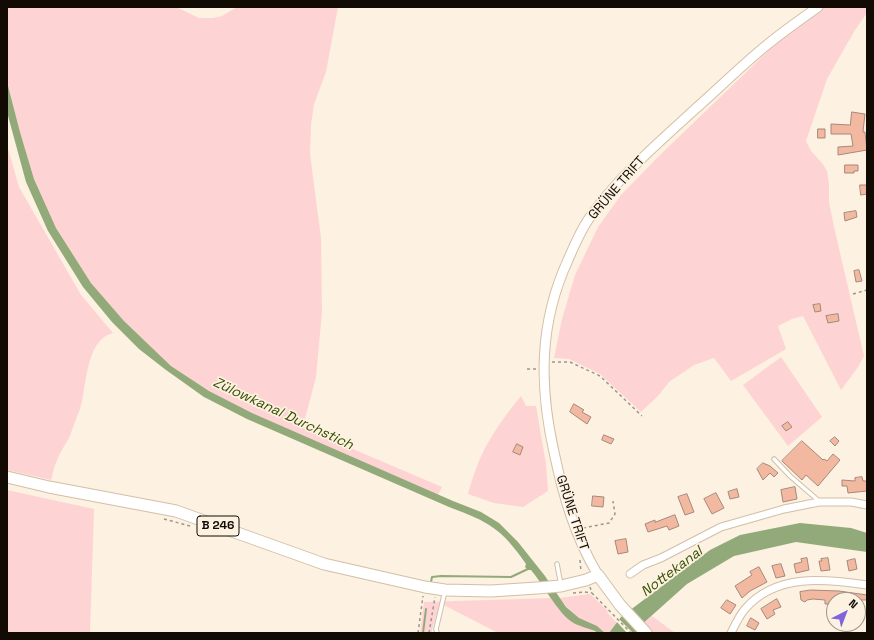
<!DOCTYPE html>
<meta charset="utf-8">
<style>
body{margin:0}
#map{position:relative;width:874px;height:640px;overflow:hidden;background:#fdf1e1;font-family:"Space Grotesk",sans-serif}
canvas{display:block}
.frame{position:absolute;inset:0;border:8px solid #110b04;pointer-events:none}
.north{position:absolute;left:826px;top:592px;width:40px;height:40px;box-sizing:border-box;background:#fdf1e1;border:1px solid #9f9589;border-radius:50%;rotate:42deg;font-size:11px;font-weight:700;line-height:16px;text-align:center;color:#110b04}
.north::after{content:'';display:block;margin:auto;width:14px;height:18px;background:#8163de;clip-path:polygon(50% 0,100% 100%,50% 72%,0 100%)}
</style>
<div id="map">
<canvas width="874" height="640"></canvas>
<div class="frame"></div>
<div class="north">N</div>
</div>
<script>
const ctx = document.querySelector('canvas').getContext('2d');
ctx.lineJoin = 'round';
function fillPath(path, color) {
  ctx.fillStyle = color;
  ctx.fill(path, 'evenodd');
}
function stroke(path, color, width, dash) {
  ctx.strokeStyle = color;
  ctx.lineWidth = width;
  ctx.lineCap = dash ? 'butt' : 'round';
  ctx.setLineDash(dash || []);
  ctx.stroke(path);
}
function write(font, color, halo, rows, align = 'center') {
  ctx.font = font + ' "Space Grotesk",sans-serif';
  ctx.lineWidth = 3.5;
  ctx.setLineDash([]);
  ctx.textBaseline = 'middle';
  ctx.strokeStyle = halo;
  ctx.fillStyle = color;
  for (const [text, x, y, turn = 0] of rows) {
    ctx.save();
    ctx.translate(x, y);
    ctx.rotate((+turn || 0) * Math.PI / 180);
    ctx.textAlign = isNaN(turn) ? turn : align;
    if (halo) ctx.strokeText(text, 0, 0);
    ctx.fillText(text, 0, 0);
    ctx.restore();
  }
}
fillPath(new Path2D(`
 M7,7H176L199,18H213L222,16L237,7H338L326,72L314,104L311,125L310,154L321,238L322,312L316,377L303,426L306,429L442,487L438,495L252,413L209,391L171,366L124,321L91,283L56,228L34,179L20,132L7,82Z
 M822,7H867V13L855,30L827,79L806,141L811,151L822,163L827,171L829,185V202L834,227L864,356L858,367L841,390L803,316L792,319L778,326L786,349L731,381L714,358L694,365L669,382L658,396L641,412L600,374L569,359L554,358L562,319L575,275L598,227L621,195L659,156L791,29Z
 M7,145L19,187L81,295L113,333C85,340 87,387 80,409C76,418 73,428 69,438C65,445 60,452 57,460C54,466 53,474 51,480L7,470Z
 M781,357L822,417L788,446L743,385Z
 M521,396L526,406H536L546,464L548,491L523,507L494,503L468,494C472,479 477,464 484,450C494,431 507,413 521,396Z
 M7,490L94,509L90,633H7Z
 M590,594L608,611L607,612L617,623L609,633H605C597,625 590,624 580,619C572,614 565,605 560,598Z
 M552,598L561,611L597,633H498L440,603L432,630V633H420L424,602Z
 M652,616L675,633H652L644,623Z`), '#fed3d4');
fillPath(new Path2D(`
 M7,82L20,132L34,179L56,228L91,283L124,321L171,366L209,391L252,413L453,501L481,512L499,523L518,542L545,576L566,607L579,618L597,626L605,633H597L595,631C588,628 578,626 572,622C558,613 542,583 531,570H528L525,567L526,564C501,528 489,522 449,507L247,419L204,397L166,370L139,349L112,322L83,287L48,231L26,182L7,112Z
 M800,523L851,528L867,533V552L796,542L734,556L687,584L639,627L635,633H609L621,617L710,550L740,535Z`), '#92aa79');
fillPath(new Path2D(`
 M618,618L633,633H627L616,621Z`), '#fdf1e1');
stroke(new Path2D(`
 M431,582L432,577L441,576L511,577L530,568
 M423,633L426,609`), '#92aa79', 2);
const building = new Path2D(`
 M852,112L865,114L863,132H865L867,150L838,155V147L853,146L851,134H831V124L850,125Z
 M818,129H825V138H818Z
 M845,165H858V171H854V173H845Z
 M860,185H867V194L861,195Z
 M856,211L857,217L845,221L844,213Z
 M859,270L862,281L856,282L854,271Z
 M820,304L821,311L815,312L813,305Z
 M838,314L839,321L828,323L826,316Z
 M574,404L584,410L582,412L591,417L587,424L570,412Z
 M788,422L792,427L786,431L782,426Z
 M604,435L614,439L611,444L602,440Z
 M835,437L839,441L835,446L830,441Z
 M802,441L823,460L824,459L827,461L833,454L840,460L818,486L806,475L802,480L782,461Z
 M517,444L523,447L520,455L513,452Z
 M763,463L770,466L778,473L774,477L770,473L763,480L757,469Z
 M862,477L863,481H867V491L848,493L847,486H842V480L855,481V478Z
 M795,487L797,499L783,502L781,490Z
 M737,489L739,497L730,499L728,492Z
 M716,493L724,508L712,514L704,499Z
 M687,494L694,512L685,515L678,497Z
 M593,496L604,497L603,507L592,506Z
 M675,515L679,526L669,530L667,526L648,532L645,524L655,520V522Z
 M626,539L628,552L618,554L615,541Z
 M807,558L809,570L796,573L794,564L802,562L801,559Z
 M828,558L830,570L821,571L819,561H822L821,559Z
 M855,559L857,569L849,571L847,561Z
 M781,564L785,576L776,578L772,566Z
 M759,567L767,582L750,591L742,598L735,586L752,575L750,572Z
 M811,590L839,591L867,595V600H831L830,604H825V600L813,599L807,600L805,602L801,600L800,592Z
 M777,599L781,607L773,610L775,614L767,619L761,609Z
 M727,600L736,605L730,614L721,608Z
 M751,618L759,623L755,630L747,626Z`);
fillPath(building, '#f2b9a0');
stroke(building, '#a5887b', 1);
const service = new Path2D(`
 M774,459L790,476L819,501
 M557,564L561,585
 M437,633L436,629L445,591`);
const minor = new Path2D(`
 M630,574L643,565L661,558L721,527L784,509L819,502H851L867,505
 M731,633C735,625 739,616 745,609C776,573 825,579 867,585`);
const secondary = new Path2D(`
 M598,575C575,537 563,495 554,452C539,385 539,323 568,260C574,246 580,232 588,220C617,178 656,145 693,111C718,89 742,65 768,44C784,31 801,19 818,7`);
const primary = new Path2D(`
 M7,477L49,487L176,511L324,564L425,587L445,590L491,591L537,588L561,586L586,580L598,575L620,605L646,633`);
stroke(service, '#d3bfa6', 5.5);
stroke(minor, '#d3bfa6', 9);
stroke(secondary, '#d3bfa6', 11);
stroke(primary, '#d3bfa6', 13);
stroke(new Path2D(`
 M853,294L867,290
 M552,362H570L600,376L642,416
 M527,369H536
 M164,519L190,526
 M583,528L609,523L615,514L613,501
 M580,560L581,572
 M590,587L592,593L631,633
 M573,593L584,592L592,593
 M418,633L423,596
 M429,633L435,597`), '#9f9689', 1.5, [3, 3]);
stroke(service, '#fff', 3.5);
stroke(minor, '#fff', 7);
stroke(secondary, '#fff', 9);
stroke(primary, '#fff', 11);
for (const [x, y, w] of [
 [218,526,42]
]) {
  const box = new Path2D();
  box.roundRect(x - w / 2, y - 10, w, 20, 3);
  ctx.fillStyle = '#fdf1e1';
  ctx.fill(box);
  stroke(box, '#110b04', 1);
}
write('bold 12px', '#110b04', null, [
 ["B 246",218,526]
]);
write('13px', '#110b04', '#fdf1e1', [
 ["GRÜNE TRIFT",617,188,-49],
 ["GRÜNE TRIFT",572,513,72]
]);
write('italic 14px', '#345000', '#fdf1e1', [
 ["Zülowkanal Durchstich",283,414,25],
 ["Nottekanal",672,572,-37]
]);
</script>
